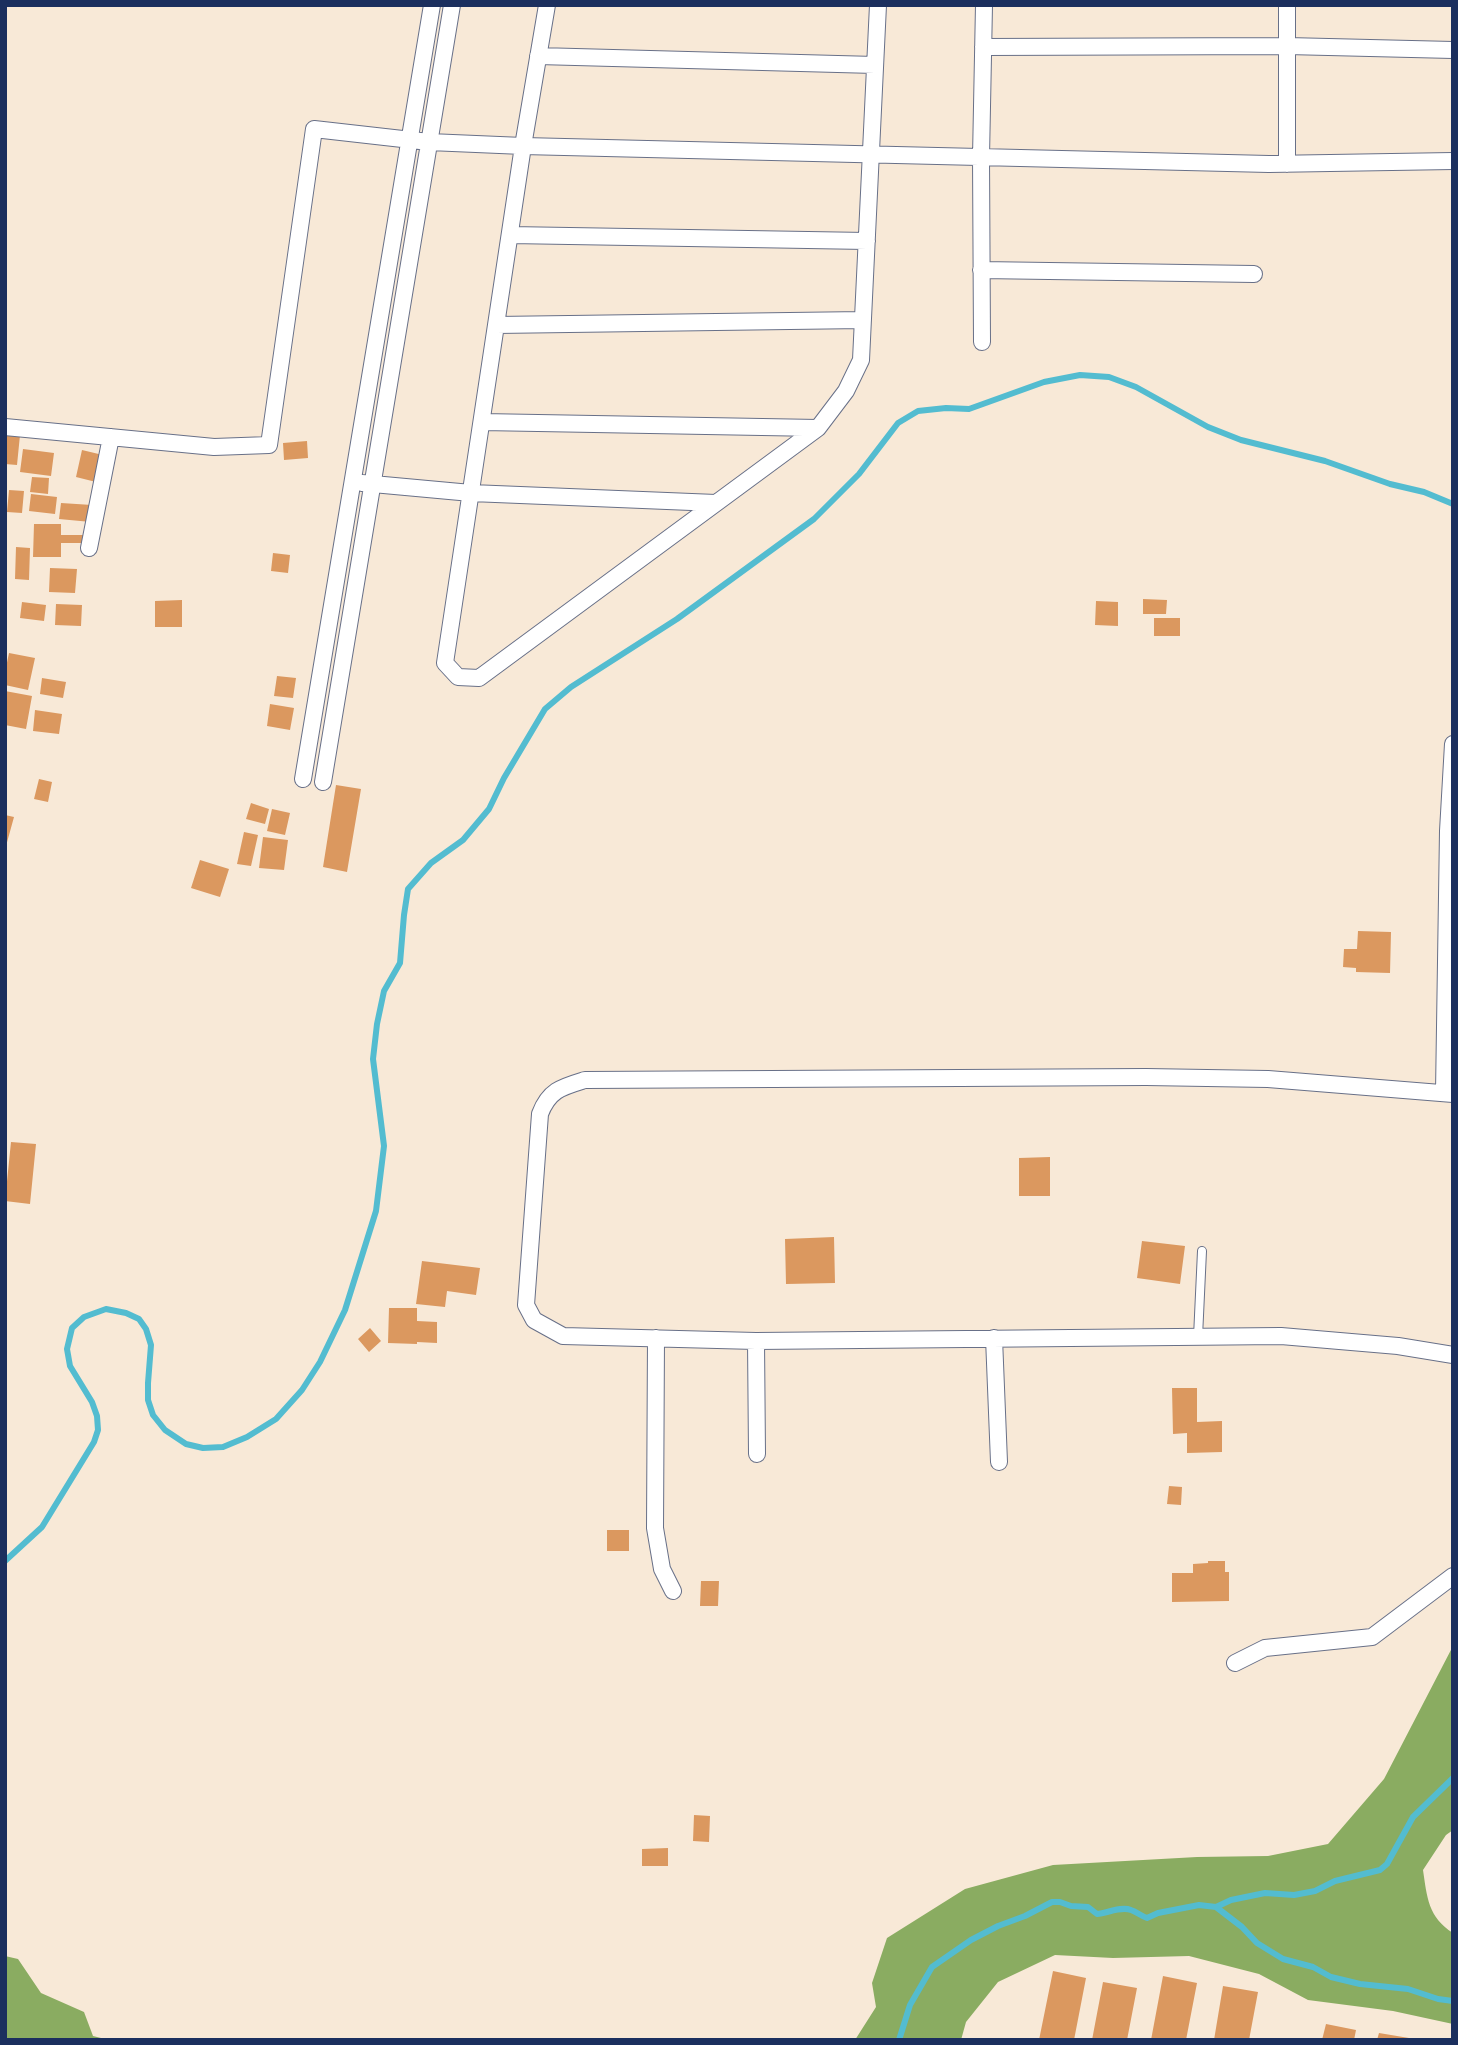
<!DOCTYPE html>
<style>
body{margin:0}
#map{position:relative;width:1458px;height:2045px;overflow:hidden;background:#f8e9d7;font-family:"Playpen Sans",sans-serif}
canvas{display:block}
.frame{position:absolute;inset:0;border:7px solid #1b2f5e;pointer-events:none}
</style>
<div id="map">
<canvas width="1458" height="2045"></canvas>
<div class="frame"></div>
</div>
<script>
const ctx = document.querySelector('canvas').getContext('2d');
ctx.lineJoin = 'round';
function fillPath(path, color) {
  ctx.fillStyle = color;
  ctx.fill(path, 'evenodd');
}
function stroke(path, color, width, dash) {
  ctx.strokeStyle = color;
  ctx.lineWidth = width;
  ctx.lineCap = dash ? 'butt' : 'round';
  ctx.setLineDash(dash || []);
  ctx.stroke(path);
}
fillPath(new Path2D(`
 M1453,1646V1830L1446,1835L1423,1870C1427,1897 1428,1917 1453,1933V2024L1393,2011L1308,2000L1259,1974L1189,1956L1113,1958L1055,1955L998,1982L966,2022L961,2040H855L876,2007L872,1983L887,1938L965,1889L1053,1865L1197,1857L1268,1856L1328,1844L1384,1779Z
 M5,1956L18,1959L41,1993L84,2012L93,2036L109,2040H5Z`), '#8aac61');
stroke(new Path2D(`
 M5,1561L42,1527L94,1442L98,1430L97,1416L92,1402L70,1366L67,1349L72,1328L84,1317L106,1309L126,1313L139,1319L146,1329L151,1345L148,1383V1400L153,1415L165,1430L186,1444L203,1448L223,1447L247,1437L276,1419L302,1390L320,1362L345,1310L376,1211L384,1146L373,1059L377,1024L384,991L400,963L404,915L408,889L431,863L463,840L489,809L504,778L545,709L571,687L677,619L814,519L859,474L898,423L918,411L946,408L969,409L1044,382L1080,375L1109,377L1136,387L1208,427L1241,440L1325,461L1390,484L1424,492L1453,504
 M1216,1907L1242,1927L1257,1943L1283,1959L1313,1967L1331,1977L1360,1984L1408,1989L1438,1999L1453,2001
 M899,2040L910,2005L932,1967L971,1940L998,1926L1025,1916L1052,1902H1060L1071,1906L1088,1907L1097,1914C1108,1913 1121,1906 1131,1910C1137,1912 1141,1916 1147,1918L1158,1913L1199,1905L1216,1907L1231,1900L1265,1893L1294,1895L1315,1891L1335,1881L1380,1870L1387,1864L1413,1817L1453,1778`), '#53bcd0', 6);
fillPath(new Path2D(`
 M5,434L20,435L17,465L5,464Z
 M307,441L308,458L284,460L283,443Z
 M23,449L54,453L51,476L20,472Z
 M82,450L107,456L100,483L76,477Z
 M32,477L49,478L48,494L30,492Z
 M9,490L24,491L22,513L7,512Z
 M31,494L57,497L55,514L29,511Z
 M61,503L92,505L91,522L59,519Z
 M34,524H61V535H83L82,543H61V557H33Z
 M16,547L30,548L29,580L15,579Z
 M273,553L290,555L288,573L271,571Z
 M50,568L77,569L75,593L49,592Z
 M1143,599L1167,600L1166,614H1143Z
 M182,600V627H155V601Z
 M1096,601L1118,602V626L1095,625Z
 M22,602L46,605L44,621L20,618Z
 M56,604L82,605L81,626L55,625Z
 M1154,618H1180V636H1154Z
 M9,653L35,658L28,690L5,685V672Z
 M277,676L296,678L293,698L274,696Z
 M42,678L66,682L63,698L40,694Z
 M5,691L32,696L26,729L5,725Z
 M270,704L294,708L290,730L267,726Z
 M35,710L62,714L59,734L33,731Z
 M39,779L52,782L48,802L34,799Z
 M336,785L361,789L347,872L323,867Z
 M251,803L269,809L265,824L246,819Z
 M272,809L290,813L285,835L267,831Z
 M5,815L14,817L6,846H5Z
 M244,832L258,835L251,866L237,864Z
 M263,837L288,840L284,870L259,868Z
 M200,860L229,869L220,897L191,888Z
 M1358,931L1391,932L1390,973L1356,972V968L1343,967L1344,949H1357Z
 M11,1142L36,1144L30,1204L5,1201Z
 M1050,1157V1196H1019V1158Z
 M834,1237L835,1283L786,1284L785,1239Z
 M1142,1241L1185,1246L1180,1284L1137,1278Z
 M422,1261L480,1268L476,1295L447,1291L445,1307L416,1304Z
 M389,1308H417V1321L437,1322V1343L417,1342V1344L388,1343Z
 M370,1328L381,1341L369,1352L358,1339Z
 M1172,1388H1197V1422L1222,1421V1452L1187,1453V1433L1173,1434Z
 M1169,1486L1182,1487L1181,1505L1167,1504Z
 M607,1530H629V1551H607Z
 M1208,1561H1225V1572H1229V1601L1172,1602V1573H1193V1564L1208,1563Z
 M701,1581H719L718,1606H700Z
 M694,1815L710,1816L709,1842L693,1841Z
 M668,1848V1866H642V1849Z
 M1053,1971L1086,1978L1074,2040H1039Z
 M1163,1976L1197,1983L1186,2040H1151Z
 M1103,1982L1137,1988L1127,2040H1092Z
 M1223,1986L1258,1992L1249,2040H1214Z
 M1326,2024L1356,2030L1354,2040H1322Z
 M1379,2033L1409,2038L1408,2040H1377Z`), '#db985f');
const lane = new Path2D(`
 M1198,1337L1202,1251`);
const street = new Path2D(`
 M547,5L523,146L445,663L458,677L479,678L818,428L846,391L861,360L878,5
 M1287,5V164
 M983,47L1287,46L1453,50
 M538,56L875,65
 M510,235L867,241
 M981,270L1254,274
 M496,325L863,320
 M982,342L981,157L984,5
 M482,422L818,428
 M5,427L214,447L269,445L314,129L429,142L523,146L1269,164L1453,161
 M362,483L471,493L716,503
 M89,548L111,437
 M303,779L432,5
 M323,782L452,5
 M1444,1092L1448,831L1453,744
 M1453,1094L1268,1079L1146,1077L585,1080C562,1087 549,1090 540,1114L526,1305L534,1320L563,1336L756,1341L1281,1336L1398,1346L1453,1355
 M656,1338L655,1528L662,1569L673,1591
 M994,1338L999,1462
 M756,1341L757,1454
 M1235,1663L1265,1648L1372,1637L1453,1576`);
stroke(lane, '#687088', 10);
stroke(street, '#687088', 18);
stroke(lane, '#fff', 8);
stroke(street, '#fff', 16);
</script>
